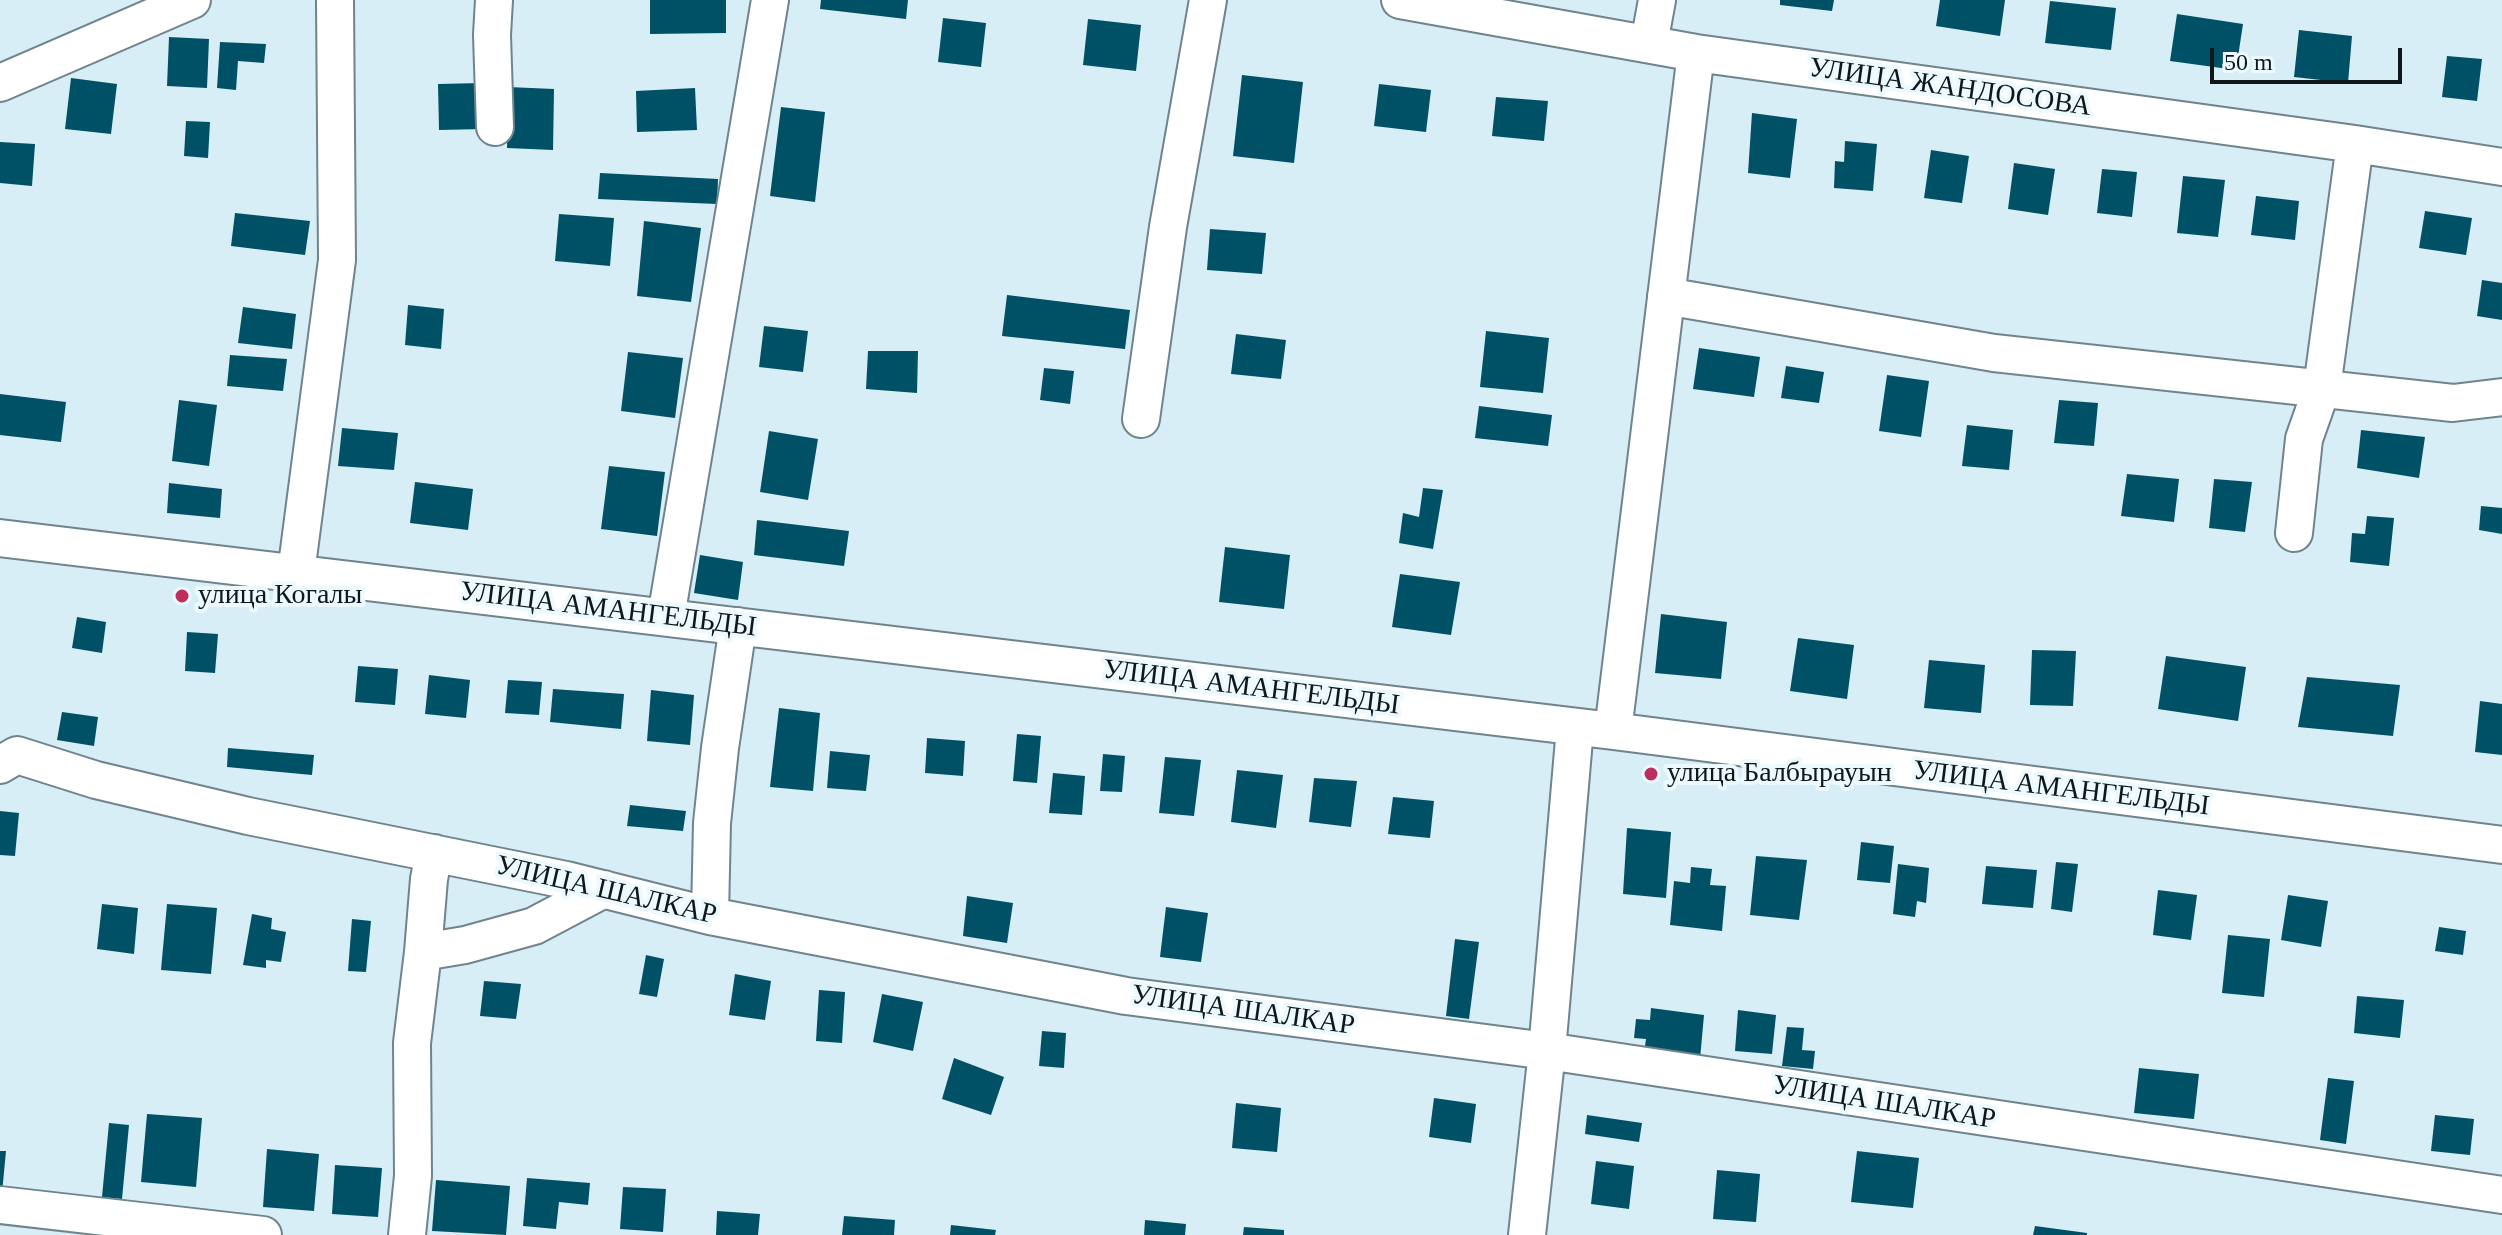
<!DOCTYPE html>
<meta charset="utf-8">
<style>
body{margin:0}
#map{position:relative;width:2502px;height:1235px;overflow:hidden;background:#d7eef7;font-family:"Times New Roman",serif}
canvas{display:block}
.scale{position:absolute;left:2210px;top:48px;width:192px;height:36px;box-sizing:border-box;border:4px solid #0f171a;border-top:0;padding-left:10px;font-size:24px;line-height:28px;white-space:nowrap;color:#0f171a;-webkit-text-stroke:6px #ecfaff;paint-order:stroke}
</style>
<div id="map">
<canvas width="2502" height="1235"></canvas>
<div class="scale">50 m</div>
</div>
<script>
const ctx = document.querySelector('canvas').getContext('2d');
ctx.lineJoin = 'round';
function fillPath(path, color) {
  ctx.fillStyle = color;
  ctx.fill(path, 'evenodd');
}
function stroke(path, color, width, dash) {
  ctx.strokeStyle = color;
  ctx.lineWidth = width;
  ctx.lineCap = dash ? 'butt' : 'round';
  ctx.setLineDash(dash || []);
  ctx.stroke(path);
}
function write(font, color, halo, rows, align = 'center') {
  ctx.font = font + ' "Times New Roman",serif';
  ctx.lineWidth = 8;
  ctx.setLineDash([]);
  ctx.textBaseline = 'middle';
  ctx.strokeStyle = halo;
  ctx.fillStyle = color;
  for (const [text, x, y, turn = 0] of rows) {
    ctx.save();
    ctx.translate(x, y);
    ctx.rotate((+turn || 0) * Math.PI / 180);
    ctx.textAlign = isNaN(turn) ? turn : align;
    if (halo) ctx.strokeText(text, 0, 0);
    ctx.fillText(text, 0, 0);
    ctx.restore();
  }
}
fillPath(new Path2D(`
 M650,0H726V33L650,34Z
 M821,0H908L906,19L820,9Z
 M1780,0H1834L1832,11L1780,5Z
 M1940,0H2005L2000,36L1936,26Z
 M2050,1L2116,8L2111,50L2045,43Z
 M2177,14L2243,24L2236,70L2170,61Z
 M943,18L986,23L981,67L938,62Z
 M1088,19L1141,25L1136,71L1083,65Z
 M2299,30L2352,36L2348,83L2294,77Z
 M169,37L209,39L207,88L167,86Z
 M220,42L266,44L264,63L238,61L236,90L217,88Z
 M2447,56L2482,59L2477,101L2442,97Z
 M1242,75L1303,82L1294,163L1233,156Z
 M71,78L117,84L111,134L65,129Z
 M482,83L484,129L439,130L438,84Z
 M1379,84L1431,90L1426,132L1374,126Z
 M508,87L554,89L553,150L507,148Z
 M695,88L697,130L637,132L636,91Z
 M1496,97L1548,101L1544,141L1492,136Z
 M781,107L825,112L815,202L770,196Z
 M1752,113L1797,119L1790,178L1748,173Z
 M186,121L210,122L208,158L184,156Z
 M1845,141L1877,144L1873,191L1834,188L1835,161L1844,162Z
 M0,142L35,144L32,186L0,183Z
 M1931,150L1969,156L1962,203L1924,198Z
 M2014,163L2055,169L2048,215L2008,209Z
 M2102,169L2137,172L2132,217L2097,213Z
 M600,173L718,179L717,204L598,199Z
 M2183,176L2225,180L2218,237L2177,233Z
 M2256,196L2299,201L2295,240L2251,235Z
 M2425,211L2472,218L2466,255L2419,248Z
 M235,213L310,221L305,255L231,246Z
 M559,214L614,218L610,266L555,261Z
 M644,221L701,228L691,302L637,296Z
 M1210,229L1266,233L1262,274L1207,270Z
 M2482,280L2502,283V320L2477,316Z
 M1007,295L1130,310L1125,349L1002,336Z
 M408,305L444,309L441,349L405,345Z
 M243,307L296,314L292,349L238,343Z
 M764,326L808,331L803,372L759,367Z
 M1486,331L1549,338L1543,393L1480,387Z
 M1236,334L1286,340L1281,379L1231,374Z
 M1699,348L1760,357L1754,397L1693,389Z
 M868,351H918L917,393L866,389Z
 M628,352L683,358L675,418L621,411Z
 M230,355L287,359L283,391L227,386Z
 M1786,366L1824,372L1819,403L1781,398Z
 M1044,368L1074,371L1070,404L1040,400Z
 M1887,375L1929,381L1921,437L1879,431Z
 M0,394L66,402L61,442L0,435Z
 M179,400L217,405L209,466L172,461Z
 M2059,400L2098,403L2094,446L2054,443Z
 M1479,406L1552,415L1548,446L1475,438Z
 M1967,425L2013,430L2009,470L1962,466Z
 M342,428L398,433L394,470L338,466Z
 M2361,430L2425,437L2419,478L2357,468Z
 M769,431L818,439L808,500L760,492Z
 M609,466L665,472L657,536L601,529Z
 M2127,474L2179,479L2174,522L2121,516Z
 M2214,479L2252,482L2245,532L2209,528Z
 M415,482L473,489L468,530L410,523Z
 M169,483L222,489L220,518L167,513Z
 M1423,488L1443,490L1433,549L1399,543L1403,513L1419,517Z
 M2481,506L2502,508V534L2479,530Z
 M2367,516L2394,518L2389,566L2350,562L2352,533L2365,534Z
 M757,520L849,531L844,566L754,555Z
 M1225,547L1290,555L1284,609L1219,602Z
 M700,555L743,562L738,600L694,593Z
 M1400,574L1460,582L1451,635L1392,627Z
 M1661,614L1727,622L1721,679L1655,673Z
 M77,617L106,622L102,653L72,648Z
 M187,632L218,634L215,673L185,671Z
 M1798,638L1854,645L1847,699L1790,691Z
 M2032,650L2076,651L2073,706L2030,705Z
 M2166,656L2246,667L2238,721L2158,709Z
 M1929,660L1985,665L1981,713L1924,708Z
 M358,666L398,669L395,705L355,702Z
 M429,675L470,680L466,718L425,714Z
 M2307,677L2400,685L2393,736L2298,727Z
 M508,680L542,682L539,715L505,713Z
 M553,689L624,694L621,729L550,722Z
 M651,690L694,695L690,745L647,741Z
 M2480,701L2502,704V755L2475,752Z
 M779,708L820,713L813,791L770,787Z
 M62,712L98,717L94,746L57,740Z
 M1017,734L1041,736L1037,783L1013,781Z
 M927,738L965,741L963,776L925,773Z
 M228,748L314,755L312,775L227,767Z
 M830,751L870,755L866,791L827,788Z
 M1103,754L1125,756L1122,792L1100,791Z
 M1165,757L1201,760L1194,816L1159,813Z
 M1237,770L1283,775L1276,828L1231,822Z
 M1053,773L1085,776L1082,815L1049,813Z
 M1314,778L1357,781L1351,827L1309,822Z
 M1393,797L1434,801L1430,838L1388,834Z
 M630,805L686,811L683,831L627,826Z
 M0,811L19,813L15,856L0,855Z
 M1627,828L1671,832L1666,898L1623,894Z
 M1861,842L1894,846L1890,883L1857,880Z
 M1756,856L1807,860L1799,920L1750,915Z
 M2056,862L2078,864L2072,912L2051,909Z
 M1898,864L1929,868L1926,903L1917,901L1915,917L1893,914Z
 M1986,866L2037,870L2033,908L1982,904Z
 M1691,867L1712,869L1710,885L1726,886L1722,931L1670,925L1674,881L1690,883Z
 M2158,890L2197,895L2191,940L2153,935Z
 M2288,895L2328,901L2321,947L2281,940Z
 M967,896L1013,903L1007,943L963,936Z
 M102,904L138,908L134,954L97,949Z
 M167,904L217,908L211,974L161,970Z
 M1166,907L1208,913L1201,962L1160,957Z
 M252,914L272,918L271,929L286,932L281,962L266,960V968L243,965Z
 M352,919L371,921L366,972L348,971Z
 M2439,927L2466,931L2463,955L2435,951Z
 M2228,935L2270,939L2264,997L2222,993Z
 M1455,939L1479,942L1469,1019L1446,1016Z
 M646,955L664,959L657,997L639,994Z
 M735,974L771,981L765,1020L729,1015Z
 M484,981L521,984L516,1019L480,1016Z
 M819,990L845,992L842,1043L816,1041Z
 M882,994L923,1002L913,1051L873,1042Z
 M2357,996L2404,1000L2400,1038L2354,1033Z
 M1651,1008L1704,1015L1700,1059L1644,1053L1646,1039L1634,1038L1636,1019L1650,1020Z
 M1738,1010L1776,1015L1772,1054L1735,1051Z
 M1787,1027L1804,1028L1802,1050L1815,1051L1813,1069L1782,1066Z
 M1042,1031L1066,1033L1064,1068L1039,1066Z
 M954,1058L1004,1077L991,1115L942,1099Z
 M2139,1068L2199,1074L2194,1119L2134,1113Z
 M2328,1078L2354,1081L2346,1144L2320,1140Z
 M1434,1098L1476,1104L1471,1143L1429,1137Z
 M1236,1103L1281,1108L1277,1152L1232,1148Z
 M147,1114L202,1118L196,1187L141,1182Z
 M1587,1115L1642,1123L1639,1142L1585,1134Z
 M2435,1115L2474,1119L2470,1155L2431,1151Z
 M109,1123L129,1125L122,1199L102,1197Z
 M267,1149L319,1154L314,1211L263,1207Z
 M0,1151H6L2,1193H0Z
 M1857,1151L1919,1158L1913,1208L1851,1202Z
 M1596,1161L1634,1166L1629,1209L1591,1204Z
 M335,1165L382,1168L378,1217L332,1214Z
 M1717,1170L1760,1174L1756,1222L1713,1219Z
 M527,1178L590,1183L588,1205L559,1202L556,1229L523,1226Z
 M436,1180L510,1186L506,1235L432,1231Z
 M623,1187L666,1189L663,1232L620,1229Z
 M717,1211L760,1214L758,1235H716Z
 M844,1216L895,1220L894,1235H842Z
 M1145,1220L1186,1224L1185,1235H1144Z
 M951,1225L996,1230L995,1235H950Z
 M2035,1226L2087,1233V1235H2033Z
 M1244,1227L1284,1230V1235H1243Z`), '#005165');
const minor = new Path2D(`
 M494,0L492,35L495,127
 M1400,0L1696,53L2355,144L2502,167
 M1649,44L1657,0
 M0,83L192,0
 M1666,296L1994,353L2453,403L2502,397
 M1141,419L1168,227L1208,0
 M2294,533L2304,439L2322,388L2355,144
 M0,538L1613,731L2502,845
 M296,573L337,260L335,0
 M666,617L770,0
 M1613,731L1696,53
 M0,765L17,755L96,780L248,816L566,880L710,916L1126,996L1547,1051L2502,1195
 M710,916L712,823L720,748L738,626
 M423,952L429,879L434,853
 M0,1205L263,1235
 M407,1235L413,1176L412,1043L423,952L465,945L534,926L604,889
 M1527,1235L1547,1051L1575,728`);
stroke(minor, '#6f848c', 40);
stroke(minor, '#fff', 36);
for (const [x, y, r, color] of [
 [182,596,8,"#bd2e5d"],
 [1651,774,8,"#bd2e5d"]
]) {
  const dot = new Path2D();
  dot.arc(x, y, r, 0, 2 * Math.PI);
  ctx.fillStyle = color;
  ctx.fill(dot);
  stroke(dot, '#ecfaff', 3);
}
write('28px', '#0f171a', '#ecfaff', [
 ["УЛИЦА ЖАНДОСОВА",1950,88,8],
 ["УЛИЦА АМАНГЕЛЬДЫ",608,610,7],
 ["УЛИЦА АМАНГЕЛЬДЫ",1251,688,7],
 ["УЛИЦА АМАНГЕЛЬДЫ",2061,789,7],
 ["УЛИЦА ШАЛКАР",606,891,13],
 ["УЛИЦА ШАЛКАР",1243,1011,8],
 ["УЛИЦА ШАЛКАР",1884,1103,9]
]);
write('28px', '#0f171a', '#ecfaff', [
 ["улица Когалы",198,596],
 ["улица Балбырауын",1667,774]
], 'left');
</script>
